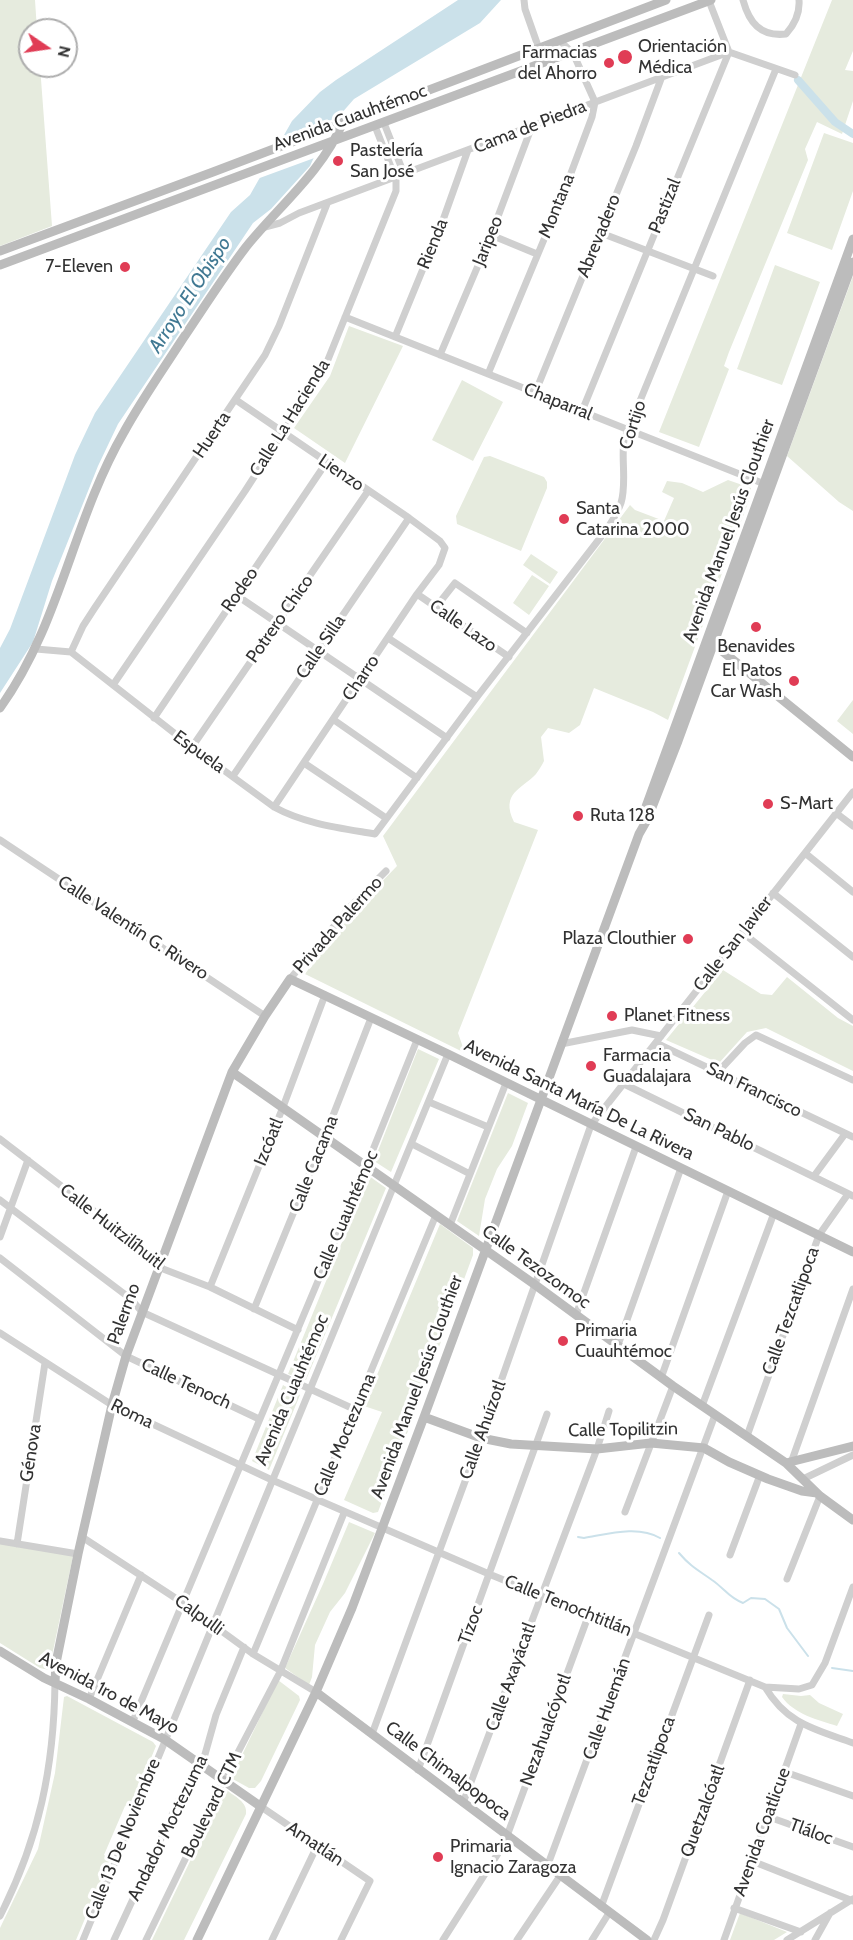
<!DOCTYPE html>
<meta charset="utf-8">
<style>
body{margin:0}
#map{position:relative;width:853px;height:1940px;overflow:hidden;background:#fff;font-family:Cabin,sans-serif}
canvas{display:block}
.north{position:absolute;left:18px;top:18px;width:60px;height:60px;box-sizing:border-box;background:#fff;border:2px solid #adadad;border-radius:50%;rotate:103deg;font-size:16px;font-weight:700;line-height:24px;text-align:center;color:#323232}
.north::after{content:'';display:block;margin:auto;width:21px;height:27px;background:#e03c55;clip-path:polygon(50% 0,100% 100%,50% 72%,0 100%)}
</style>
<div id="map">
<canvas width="853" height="1940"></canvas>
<div class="north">N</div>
</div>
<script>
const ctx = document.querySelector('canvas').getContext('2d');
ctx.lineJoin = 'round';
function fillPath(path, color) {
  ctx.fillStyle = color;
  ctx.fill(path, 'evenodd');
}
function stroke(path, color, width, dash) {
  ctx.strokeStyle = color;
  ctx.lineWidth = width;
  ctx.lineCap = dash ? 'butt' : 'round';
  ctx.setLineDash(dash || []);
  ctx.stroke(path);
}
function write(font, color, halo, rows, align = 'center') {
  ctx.font = font + ' Cabin,sans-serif';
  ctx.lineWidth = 6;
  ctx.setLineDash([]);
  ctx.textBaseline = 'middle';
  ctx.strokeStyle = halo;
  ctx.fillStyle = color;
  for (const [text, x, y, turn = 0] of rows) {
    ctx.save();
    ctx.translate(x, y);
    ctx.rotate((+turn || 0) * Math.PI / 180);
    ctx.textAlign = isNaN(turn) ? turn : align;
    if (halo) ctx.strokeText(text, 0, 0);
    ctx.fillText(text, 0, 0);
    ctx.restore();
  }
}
fillPath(new Path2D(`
 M0,0H35L37,30H30V66H40L52,226L0,246Z
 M832,0H853V51L845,70L853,71V101L842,134L817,122L805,149L808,160L729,352L724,366L729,369L699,447L659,432Z
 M824,133L853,143V191L832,250L787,233Z
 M775,265L820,282L782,385L737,369Z
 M853,276V511L839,502L787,456Z
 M349,326L403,346L345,463L294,428L330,376Z
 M462,380L503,402L473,461L432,440Z
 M490,456L544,477L547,482V488L521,551L457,524L456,516L484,457Z
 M728,480L751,488L749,500L668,720L653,712L594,688L580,725L569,733L548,728L541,737L544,761C542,765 539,770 536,774C522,789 500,793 514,822L538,830L458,1033L465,1053L305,974L344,921L397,866L383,836L630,505L635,510L664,521L674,498L662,492L667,481L682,483L703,492Z
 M531,554L558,572L550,584L523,565Z
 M532,575L549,586L529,615L513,603Z
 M853,700V734L837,721Z
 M723,970L761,994L772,995L787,977L838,1018L853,1026V1071L766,1028L747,1032L719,1063L666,1040Z
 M418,1049L439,1059L391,1172L374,1161Z
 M508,1093L528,1103L512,1146L497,1169L485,1199L479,1236L457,1221Z
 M369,1176L386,1188L306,1380L288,1374Z
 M440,1224L473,1248V1255L378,1512L373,1513L344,1500L382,1412L364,1406Z
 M283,1385L300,1395L269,1470L252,1461Z
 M349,1522L375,1533L345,1593L330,1612L315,1645L312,1677L309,1685L285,1668L323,1584Z
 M0,1543L73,1556L49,1670L40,1668L0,1643Z
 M278,1680L299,1696L300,1700L261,1781L255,1788H249L231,1778Z
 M783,1694L801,1696L810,1695L819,1703L843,1714L837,1726C818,1720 794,1714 782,1697Z
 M67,1696L153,1742L156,1746L131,1807L125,1806L104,1855L110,1859L76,1940H0V1928L38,1849L55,1773L64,1697Z
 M225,1789C234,1796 248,1802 246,1814L184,1940H152Z
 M740,1913L787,1932L774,1940H730Z`), '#e6ebde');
fillPath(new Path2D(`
 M458,0H501L480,23L354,99L326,131L310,166L271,209L253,223L118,424L98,466L52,581L33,642L0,693V648L10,629L75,455L95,413L231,212L250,195L292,121L320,92L336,80Z`), '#cbe1ea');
fillPath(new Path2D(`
 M339,117L328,132L317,157L257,179L278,140Z`), '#fff');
stroke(new Path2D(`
 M578,1537L584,1538C608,1534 638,1525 660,1538
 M679,1553C691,1567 698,1570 712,1580C724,1588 729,1598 743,1603L751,1598L765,1599L779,1609L787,1628L808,1656
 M832,1668L853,1671`), '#cbe1ea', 2);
stroke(new Path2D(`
 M798,80L835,122L853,134`), '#cbe1ea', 8);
stroke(new Path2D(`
 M524,0L525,9L544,63
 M743,0C749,22 760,37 786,34C795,24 800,13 799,0
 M384,123L404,174
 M265,227L280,223L299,213L729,52L795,75
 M601,233L713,276
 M491,235L537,254
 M345,317L767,485
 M395,337L443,220L468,150
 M440,355L491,235L532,126
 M488,374L565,189L592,117L595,102L573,53L560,41
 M535,393L636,146L661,79
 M236,400L409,518L440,541L445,548L439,565L417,594L274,807
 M582,411L729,52L709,1
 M417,594L509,657
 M236,595L447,738
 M436,607L455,583L527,633
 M388,638L477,697
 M36,649L71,652L192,747L274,807C305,824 340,828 375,834L477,697L607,529C612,521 618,512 621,503C627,483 621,460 624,440L776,69
 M71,652L83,626L94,609L265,355L279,326L327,204
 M113,685L245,491L325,367L396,191V180L375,126
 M154,718L326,463
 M334,720L417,778
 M192,747L368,491
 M304,763L386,818
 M233,776L409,518
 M836,813L853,826
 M0,840L265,1016
 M805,853L853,892
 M773,893L853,957
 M743,933L853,1020
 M290,979L350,907L386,871
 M656,1043L853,1137
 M561,1044L632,1030L661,1036
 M718,1072L745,1043L756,1035L853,1080
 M624,1084L853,1196
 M429,1102L488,1127
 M0,1139L145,1250L154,1259L158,1267L210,1287L298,1330
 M412,1144L470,1174
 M814,1176L845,1134
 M0,1200L131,1299L142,1312L356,1410
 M450,1225L506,1083
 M0,1237L28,1160
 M0,1258L126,1356L259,1419
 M210,1287L283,1107L325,995
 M254,1309L325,1136L371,1018
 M576,1315L636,1147
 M0,1333L112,1405L272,1480L489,1574L765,1687C787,1724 814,1729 853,1743
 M618,1345L681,1168
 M661,1378L728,1191
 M702,1406L774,1213
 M747,1436L819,1235L848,1194
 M792,1460L853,1289
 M803,1479L853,1455
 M625,1512L673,1386
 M82,1537L183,1603L253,1654L316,1692
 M0,1541L78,1554
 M17,1544L45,1363
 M730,1555L760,1475
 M787,1579L820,1496
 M253,1654L436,1215
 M765,1687L799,1689L812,1685L825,1663L853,1587
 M89,1699L141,1575
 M133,1721L368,1162L417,1040
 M372,1734L481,1438L591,1125L853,792
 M418,1770L547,1414
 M785,1772L853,1796
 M463,1803L597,1449L609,1411
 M260,1806L370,1881L341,1940
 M769,1817L853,1847
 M752,1861L853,1901
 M547,1867L715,1415
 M601,1907L709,1615
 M734,1908L801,1932
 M0,1916C39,1839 54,1768 55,1682
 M83,1940C202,1644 328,1350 448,1054
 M114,1940L179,1800L202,1765L216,1715L244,1647
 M146,1940L223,1781L280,1672L344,1513
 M272,1940L317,1846
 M443,1940L504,1844L589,1614
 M517,1940L560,1876
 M592,1940L609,1913
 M654,1940L663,1920L750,1680
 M724,1940L801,1724
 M787,1940L853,1899
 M815,1940L830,1913`), '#cfcfcf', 7);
stroke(new Path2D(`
 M0,251L213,172L666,0
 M0,265L711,0
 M711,642L853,757
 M0,708C61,623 72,522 124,432C141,401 162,371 182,340C203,309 223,277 246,247C279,206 322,172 343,122
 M644,812L853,239
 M232,1072L534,1284L673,1386L786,1463L820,1496L853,1520
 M424,1417L481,1438L511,1444L597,1449L651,1443L704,1448L729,1462L768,1479L802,1491L817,1493
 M786,1463L853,1446
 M0,1651L44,1678L89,1699L164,1739L260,1806
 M55,1682L56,1663L78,1554L112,1405L126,1356L232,1072L265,1016L290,979L448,1054L853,1252
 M316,1692L647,1940
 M197,1940L316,1692L352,1608L424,1417L639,834L647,820L678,741L853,262`), '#bcbcbc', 9);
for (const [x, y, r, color] of [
 [625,57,8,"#e03c55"],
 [609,63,6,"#e03c55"],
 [338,161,6,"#e03c55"],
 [125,267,6,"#e03c55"],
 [564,519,6,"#e03c55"],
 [756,627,6,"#e03c55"],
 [794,681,6,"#e03c55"],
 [768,804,6,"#e03c55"],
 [578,816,6,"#e03c55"],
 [688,939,6,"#e03c55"],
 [612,1016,6,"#e03c55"],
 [591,1066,6,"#e03c55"],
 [563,1341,6,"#e03c55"],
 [438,1857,6,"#e03c55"]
]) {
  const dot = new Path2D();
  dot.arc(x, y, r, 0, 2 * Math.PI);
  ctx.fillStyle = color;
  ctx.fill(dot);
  stroke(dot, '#fff', 2);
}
write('18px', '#323232', '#fff', [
 ["Orientación",638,47],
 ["Médica",638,68],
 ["Farmacias",597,53,"right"],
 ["del Ahorro",597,74,"right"],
 ["Pastelería",350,151],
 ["San José",350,172],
 ["7-Eleven",113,267,"right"],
 ["Santa",576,509],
 ["Catarina 2000",576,530],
 ["Benavides",756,647,"center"],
 ["El Patos",782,671,"right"],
 ["Car Wash",782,692,"right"],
 ["S-Mart",780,804],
 ["Ruta 128",590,816],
 ["Plaza Clouthier",676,939,"right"],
 ["Planet Fitness",624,1016],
 ["Farmacia",603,1056],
 ["Guadalajara",603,1077],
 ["Primaria",575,1331],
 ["Cuauhtémoc",575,1352],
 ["Primaria",450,1847],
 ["Ignacio Zaragoza",450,1868]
], 'left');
write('18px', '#323232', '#fff', [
 ["Avenida Cuauhtémoc",350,118,-20],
 ["Cama de Piedra",530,127,-21],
 ["Montana",557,206,-68],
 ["Pastizal",665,206,-68],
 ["Abrevadero",599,236,-68],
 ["Jaripeo",488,241,-68],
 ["Rienda",433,244,-68],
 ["Chaparral",558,402,22],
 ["Calle La Hacienda",290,418,-58],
 ["Cortijo",633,425,-72],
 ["Huerta",212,435,-56],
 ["Lienzo",341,473,34],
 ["Avenida Manuel Jesús Clouthier",729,531,-70],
 ["Rodeo",240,590,-55],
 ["Potrero Chico",280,619,-55],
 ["Calle Lazo",463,626,35],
 ["Calle Silla",321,647,-56],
 ["Charro",361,678,-56],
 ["Espuela",199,752,36],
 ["Privada Palermo",338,925,-48],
 ["Calle Valentín G. Rivero",133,928,33],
 ["Calle San Javier",733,944,-52],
 ["San Francisco",754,1090,26],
 ["Avenida Santa María De La Rivera",579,1100,26],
 ["San Pablo",719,1130,26],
 ["Izcóatl",269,1142,-68],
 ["Calle Cacama",314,1164,-68],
 ["Calle Cuauhtémoc",346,1215,-67],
 ["Calle Huitzilíhuitl",112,1227,38],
 ["Calle Tezozomoc",536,1267,36],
 ["Calle Tezcatlipoca",791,1311,-70],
 ["Palermo",124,1314,-70],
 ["Calle Tenoch",186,1384,25],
 ["Avenida Manuel Jesús Clouthier",417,1387,-70],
 ["Avenida Cuauhtémoc",292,1390,-67],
 ["Roma",132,1414,26],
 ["Calle Ahuízotl",483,1430,-70],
 ["Calle Topilitzin",623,1430,-1],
 ["Calle Moctezuma",345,1435,-67],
 ["Génova",31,1453,-81],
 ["Calle Tenochtitlán",568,1606,22],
 ["Calpulli",199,1615,36],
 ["Tízoc",471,1625,-70],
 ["Calle Axayácatl",511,1677,-70],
 ["Avenida 1ro de Mayo",109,1693,28],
 ["Calle Huemán",607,1709,-70],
 ["Nezahualcóyotl",546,1730,-70],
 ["Tezcatlipoca",654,1761,-70],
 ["Calle Chimalpopoca",448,1771,37],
 ["Boulevard CTM",212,1805,-64],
 ["Quetzalcóatl",703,1811,-70],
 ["Andador Moctezuma",168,1828,-64],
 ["Avenida Coatlicue",762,1832,-70],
 ["Tláloc",811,1832,20],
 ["Calle 13 De Noviembre",123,1839,-68],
 ["Amatlán",315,1844,34]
]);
write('italic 20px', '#417993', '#fff', [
 ["Arroyo El Obispo",190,295,-57]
]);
</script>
